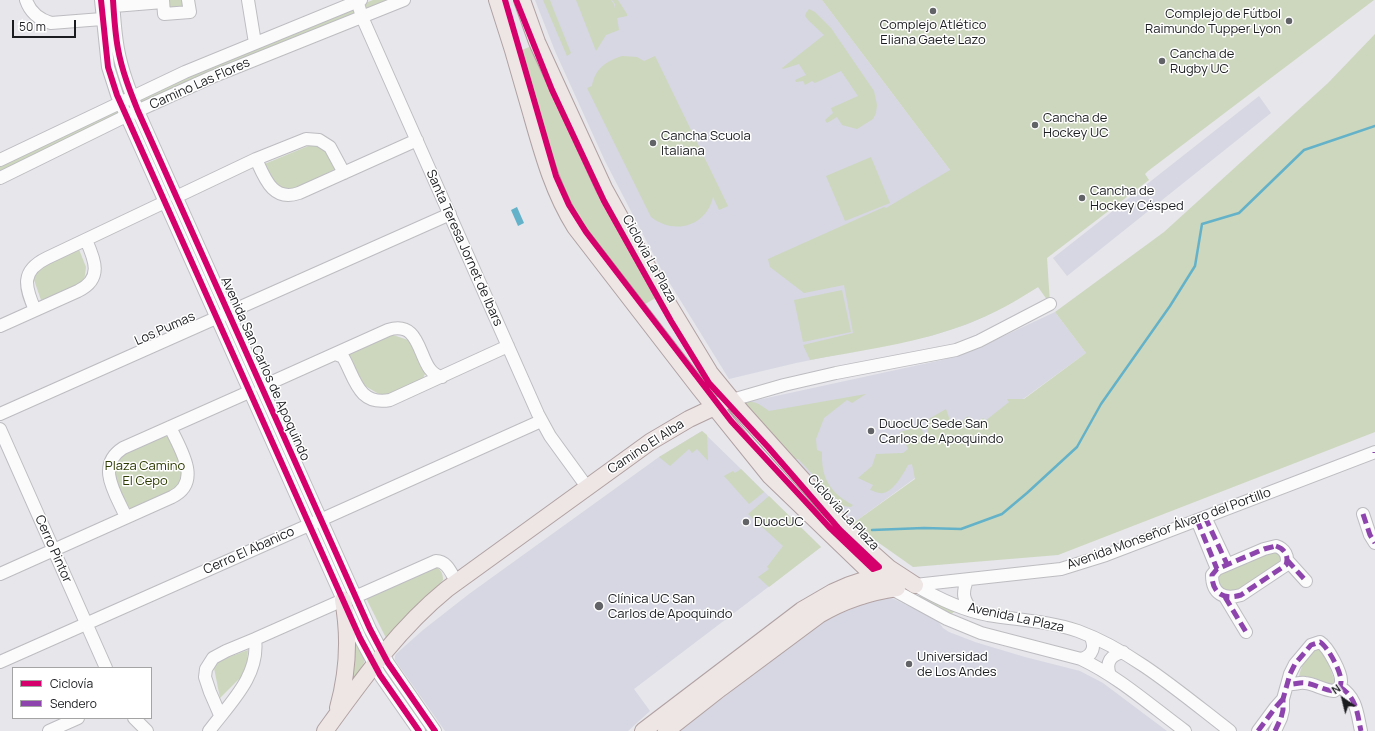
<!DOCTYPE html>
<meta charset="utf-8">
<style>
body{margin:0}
#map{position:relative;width:1375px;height:731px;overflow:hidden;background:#e6e6eb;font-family:Manrope,sans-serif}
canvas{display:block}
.legend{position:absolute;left:12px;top:667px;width:140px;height:52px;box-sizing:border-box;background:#fff;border:1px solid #a4a4a5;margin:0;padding:5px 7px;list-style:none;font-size:12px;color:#1b1c1f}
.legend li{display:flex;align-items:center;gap:8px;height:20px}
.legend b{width:20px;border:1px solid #a4a4a5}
.north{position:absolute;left:1323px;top:679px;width:40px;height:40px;-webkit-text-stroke:3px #fff;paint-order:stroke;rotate:325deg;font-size:11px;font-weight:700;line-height:16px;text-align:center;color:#1b1c1f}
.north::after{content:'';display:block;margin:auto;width:14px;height:18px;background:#1b1c1f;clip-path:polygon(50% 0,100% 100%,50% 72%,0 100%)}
.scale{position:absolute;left:12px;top:20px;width:64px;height:18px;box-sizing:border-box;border:2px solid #1b1c1f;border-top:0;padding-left:5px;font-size:12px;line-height:14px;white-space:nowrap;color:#1b1c1f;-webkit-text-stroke:3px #fff;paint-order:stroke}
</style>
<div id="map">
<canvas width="1375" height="731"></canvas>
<ul class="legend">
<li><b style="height:5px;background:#d6006c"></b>Ciclovía</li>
<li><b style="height:5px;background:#8e44ad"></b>Sendero</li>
</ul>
<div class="north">N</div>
<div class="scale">50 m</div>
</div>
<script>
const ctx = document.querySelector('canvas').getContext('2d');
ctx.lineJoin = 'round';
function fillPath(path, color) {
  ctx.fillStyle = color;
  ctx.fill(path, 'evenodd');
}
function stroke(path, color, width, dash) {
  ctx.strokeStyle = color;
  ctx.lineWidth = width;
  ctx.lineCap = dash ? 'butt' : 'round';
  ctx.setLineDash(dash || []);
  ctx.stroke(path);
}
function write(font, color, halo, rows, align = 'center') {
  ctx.font = font + ' Manrope,sans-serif';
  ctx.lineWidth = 3;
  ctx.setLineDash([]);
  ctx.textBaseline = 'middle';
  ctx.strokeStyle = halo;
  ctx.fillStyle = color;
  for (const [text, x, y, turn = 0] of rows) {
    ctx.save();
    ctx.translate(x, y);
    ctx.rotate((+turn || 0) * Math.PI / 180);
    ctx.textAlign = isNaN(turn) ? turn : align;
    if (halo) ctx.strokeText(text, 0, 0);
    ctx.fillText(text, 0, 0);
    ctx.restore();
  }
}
fillPath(new Path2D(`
 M535,0H822L1038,287L1004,307L986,316L968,324L931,336L796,363L729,379L661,269L605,161L555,51Z
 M1259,96L1271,113L1067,276L1053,258Z
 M1055,312L1086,353L852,524L739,404L942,360L978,348Z
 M702,431L821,547L634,689L650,711L628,731H445L395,660V656L396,654L423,630L469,594L659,457Z
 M890,597L937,620L943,628L949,632L975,642L1025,657L1080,671L1103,683L1167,731H677L723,698L811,630L827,619L861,605Z`), '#d6d7e2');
fillPath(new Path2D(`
 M166,0H185L186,10L167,11Z
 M373,0H397L0,173V166L115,110L227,59Z
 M543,0H550L553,8L571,53L567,56Z
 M576,0H611L614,4L615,9V4L612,0H618L627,14V16L617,18L619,30L606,35L596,51Z
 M822,0H1374L1148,171L1145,174L1149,180L1047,258L1050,304L1038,287C1010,305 982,320 950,330C905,345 857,351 810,360L803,345L853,333L844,285L804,293L770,267L768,259L884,207L886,208L950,170Z
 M809,9L815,12L831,28L874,91L877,105L876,113L873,119L857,129L842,125L837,117L827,123L825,120L833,113L831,108L858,96L841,71L815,83L812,81L805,85L803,81L796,82L795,80L806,75L799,64L783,69L782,68L824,35L809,21L805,16L806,13Z
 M1375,34V432L1058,555L913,567L852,524L915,479L912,464L908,465C904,473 893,492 883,493C879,494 874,491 870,490L873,485L858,478L872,466L876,454L903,453L908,449L900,432L921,426L925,439H928L927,420L946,409L953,429L968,416L971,423L984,418L985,421L1009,402L1007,399H1024L1086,353L1055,312L1164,232L1328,83Z
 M534,45L657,297L642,306L586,232L556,176L522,50Z
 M622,56L637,57L644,61L655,56L728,206L719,210L713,197C706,227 674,235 651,217L587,88L592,86C595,69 606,61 622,56Z
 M138,121L222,310L220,312L134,123Z
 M313,144L328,150L337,168L287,193L276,189L262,165Z
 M871,157L890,203L845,221L826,176Z
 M78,247L86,267L84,282L42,303L33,277L42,264Z
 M842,290L851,332L803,342L794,300Z
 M226,319L314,516L312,518L224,320Z
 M393,335L408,340L426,372L423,378L384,397L365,386L347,353Z
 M866,394L852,403L847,400L824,418L816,439L817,450L822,452C821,478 830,493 853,505L851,507L843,506L798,459H787L739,404C755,400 756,402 769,411Z
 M702,431L707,435L708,461L697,449L692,453L689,449L670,466L659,457Z
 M161,436H166L170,439L184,470L182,481L176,490L132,510L125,504L112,472L115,460L125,451Z
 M741,469L764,492L749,504L724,476L733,471L735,473Z
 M769,496L821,547L769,587L758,577L769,569L767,567L783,546L748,514Z
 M318,526L375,650L373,651L371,650L316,527Z
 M1271,551H1280L1285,560L1235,593L1224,592L1215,580L1220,572Z
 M432,566C440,568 443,572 443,580L388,642L366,598Z
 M922,595L955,611L950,615L915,597Z
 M353,638L356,639C368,663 368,658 352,680L350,679Z
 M1314,649L1323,650L1336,684L1332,688C1321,682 1312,676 1299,676C1302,665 1305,656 1314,649Z
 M248,650L246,672L220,698L213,663Z
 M387,671L429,731H423L384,675Z`), '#cdd7bd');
fillPath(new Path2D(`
 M517,207L524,223L518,226L511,210Z`), '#63b2c9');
stroke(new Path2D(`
 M872,530L924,528L961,529L1002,514L1027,493L1077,447L1101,404L1170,306L1195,266L1202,224L1239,213L1304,150L1375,126`), '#63b2c9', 2.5);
const minor = new Path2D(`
 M26,0C30,12 38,19 51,23L102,19
 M101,0L108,67L117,95L360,638L380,675L419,731
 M113,0C114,16 115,33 118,49C122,71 130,91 138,111L370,629L388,663L435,731
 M163,0L164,14L190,12L188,0
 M248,0L255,43
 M357,0L362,17L538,414L550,436L587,487
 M114,6L163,2
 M256,159C265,179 273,202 299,193L417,140
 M0,160L185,72L361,0
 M0,178L126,116L212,77L404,0
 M176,197L256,159L306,139L319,140L330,147L344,173
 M35,310C25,287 20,271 47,258L165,202
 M0,326L78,291C103,279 95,260 86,240
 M335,354L343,357C355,378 358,406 390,400L508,346
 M261,387L388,330C426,318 416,373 442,377
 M732,400L784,385L836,373L956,350L979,341L1050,304
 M0,414L450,214
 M0,429L106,668
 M1363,514L1370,535L1375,543
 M126,517C116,494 95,466 123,448L249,392
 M1205,517L1227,564
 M1197,520L1217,569
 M1276,546C1285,549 1289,556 1286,565L1241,595C1224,600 1212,594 1212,575L1217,569L1264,549Z
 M1287,560L1306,581
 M0,574L172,497C203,482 180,449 170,427
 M967,580C962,594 963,599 972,611
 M915,585L1061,569L1106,555L1375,452
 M915,585C937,598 962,610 988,615C1018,620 1049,621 1078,631C1133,651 1183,695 1230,731
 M892,589L947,619L981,633L1081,659C1119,677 1151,706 1185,731
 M355,597L436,561C447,561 451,573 456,581
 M1225,597L1246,632
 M1081,659C1093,656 1096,646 1090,636
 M0,662L327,517L541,421
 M1110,675C1105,662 1111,655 1123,652
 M1340,687C1357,698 1357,713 1361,731
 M220,715L210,692L205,677L206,669L213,658L226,651L255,639L343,600
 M134,718L147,731
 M49,731L78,718
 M209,731C229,704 260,676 255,639
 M1258,731L1275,708L1283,699
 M1275,731L1281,718L1283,710V699L1290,674L1295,664L1311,645L1320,642C1328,647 1342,673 1341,682C1341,687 1337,689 1334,691C1323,690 1315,684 1305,683C1299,682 1294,685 1288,684`);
const major = new Path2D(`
 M497,0C508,33 518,66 527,99C540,143 550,187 575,227L700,389L770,476L876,578L892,589
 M522,0L537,42L604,188L667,302L710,373L741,411L853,536L889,568L915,585
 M338,708C348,672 350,637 343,600
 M325,731C362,680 398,629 447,589L650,442L689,419L723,403
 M643,731L802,610L833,592L849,585L867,579L885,576
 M666,731L721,688L819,615C844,600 869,592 897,588`);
stroke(minor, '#bdbdc1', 14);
stroke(major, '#b1a1a2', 18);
stroke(minor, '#fbfbfc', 12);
stroke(major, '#eee5e5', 16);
stroke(new Path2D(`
 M1375,452V453
 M1363,514L1370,535L1375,543
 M1205,517L1227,564
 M1197,520L1217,569
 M1276,546C1285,549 1289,556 1286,565L1241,595C1224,600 1212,594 1212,575L1217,569L1264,549Z
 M1287,560L1306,581
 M1225,597L1246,632
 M1340,687C1357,698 1357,713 1361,731
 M1258,731L1275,708L1283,699
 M1275,731L1281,718L1283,710V699L1290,674L1295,664L1311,645L1320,642C1328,647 1342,673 1341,682C1341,687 1337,689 1334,691C1323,690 1315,684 1305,683C1299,682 1294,685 1288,684`), '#8e44ad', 5, [10, 5]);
stroke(new Path2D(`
 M101,0L108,67L117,95L360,638L380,675L419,731
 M113,0C114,16 115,33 118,49C122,71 130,91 138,111L370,629L388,663L435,731
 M505,0L556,176L569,205L586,232L731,421L829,527L873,569L879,567L840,530L768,447L709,383L671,321L604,201L552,90L516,0`), '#d6006c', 6);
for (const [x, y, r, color] of [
 [933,11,4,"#626366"],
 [1289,21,4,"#626366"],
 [1162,61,4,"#626366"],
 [1035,125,4,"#626366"],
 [653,143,4,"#626366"],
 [1082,198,4,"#626366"],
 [871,431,4,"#626366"],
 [746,522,4,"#626366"],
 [599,606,5,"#626366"],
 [909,664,4,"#626366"]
]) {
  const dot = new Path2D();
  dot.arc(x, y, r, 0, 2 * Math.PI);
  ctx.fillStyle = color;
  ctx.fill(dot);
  stroke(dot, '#fff', 1.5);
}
write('13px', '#1b1c1f', '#fff', [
 ["Complejo de Fútbol",1281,14,"right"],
 ["Raimundo Tupper Lyon",1281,29,"right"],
 ["Complejo Atlético",933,25,"center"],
 ["Eliana Gaete Lazo",933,40,"center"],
 ["Cancha de",1170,54],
 ["Rugby UC",1170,69],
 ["Cancha de",1043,118],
 ["Hockey UC",1043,133],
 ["Cancha Scuola",661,136],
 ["Italiana",661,151],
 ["Cancha de",1090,191],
 ["Hockey Césped",1090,206],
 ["DuocUC Sede San",879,424],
 ["Carlos de Apoquindo",879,439],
 ["DuocUC",754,522],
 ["Clínica UC San",608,599],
 ["Carlos de Apoquindo",608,614],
 ["Universidad",917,657],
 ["de Los Andes",917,672]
], 'left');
write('13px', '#1b1c1f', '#fff', [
 ["Camino Las Flores",200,84,-24],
 ["Santa Teresa Jornet de Ibars",464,248,66],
 ["Ciclovia La Plaza",649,259,61],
 ["Los Pumas",165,329,-24],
 ["Avenida San Carlos de Apoquindo",265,369,66],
 ["Camino El Alba",646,447,-33],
 ["Ciclovia La Plaza",843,513,47],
 ["Avenida Monseñor Álvaro del Portillo",1169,529,-20],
 ["Cerro Pintor",53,549,66],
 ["Cerro El Abanico",249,551,-24],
 ["Avenida La Plaza",1016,618,12]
]);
write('13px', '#2c3a00', '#fff', [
 ["Plaza Camino",145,466],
 ["El Cepo",145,481]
]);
</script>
